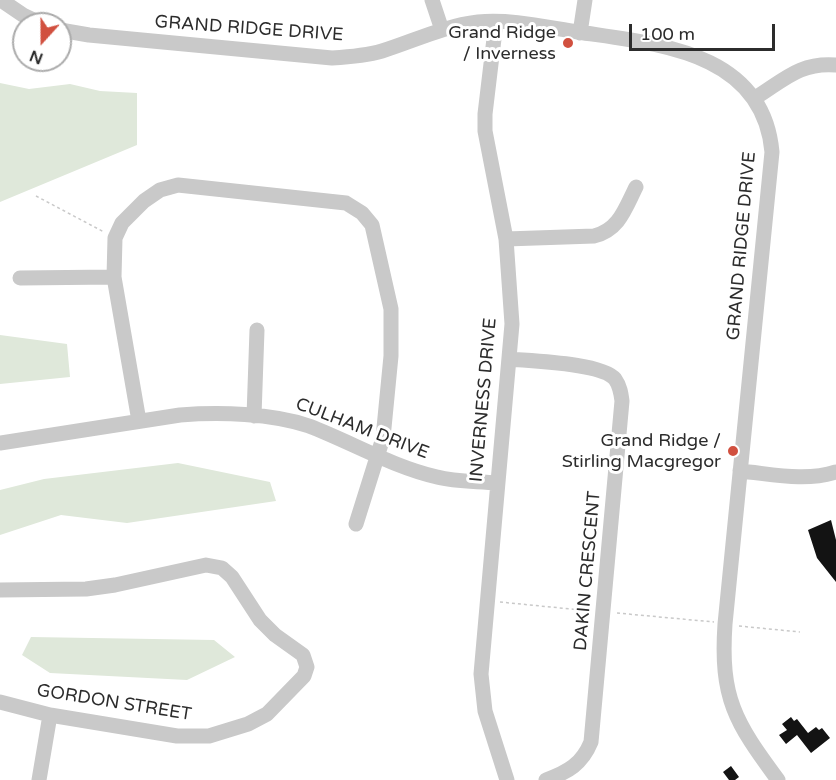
<!DOCTYPE html>
<style>
body{margin:0}
#map{position:relative;width:836px;height:780px;overflow:hidden;background:#fff;font-family:"Varela Round",sans-serif}
canvas{display:block}
.north{position:absolute;left:12px;top:12px;width:60px;height:60px;box-sizing:border-box;background:#fff;border:2px solid #ababab;border-radius:50%;rotate:201deg;font-size:16px;font-weight:700;line-height:24px;text-align:center;color:#2c2c2c}
.north::after{content:'';display:block;margin:auto;width:21px;height:27px;background:#d1503f;clip-path:polygon(50% 0,100% 100%,50% 72%,0 100%)}
.scale{position:absolute;left:629px;top:24px;width:146px;height:27px;box-sizing:border-box;border:3px solid #2c2c2c;border-top:0;padding-left:8px;font-size:18px;line-height:21px;white-space:nowrap;color:#2c2c2c;-webkit-text-stroke:4px #fff;paint-order:stroke}
</style>
<div id="map">
<canvas width="836" height="780"></canvas>
<div class="north">N</div>
<div class="scale">100 m</div>
</div>
<script>
const ctx = document.querySelector('canvas').getContext('2d');
ctx.lineJoin = 'round';
function fillPath(path, color) {
  ctx.fillStyle = color;
  ctx.fill(path, 'evenodd');
}
function stroke(path, color, width, dash) {
  ctx.strokeStyle = color;
  ctx.lineWidth = width;
  ctx.lineCap = dash ? 'butt' : 'round';
  ctx.setLineDash(dash || []);
  ctx.stroke(path);
}
function write(font, color, halo, rows, align = 'center') {
  ctx.font = font + ' "Varela Round",sans-serif';
  ctx.lineWidth = 6;
  ctx.setLineDash([]);
  ctx.textBaseline = 'middle';
  ctx.strokeStyle = halo;
  ctx.fillStyle = color;
  for (const [text, x, y, turn = 0] of rows) {
    ctx.save();
    ctx.translate(x, y);
    ctx.rotate((+turn || 0) * Math.PI / 180);
    ctx.textAlign = isNaN(turn) ? turn : align;
    if (halo) ctx.strokeText(text, 0, 0);
    ctx.fillText(text, 0, 0);
    ctx.restore();
  }
}
fillPath(new Path2D(`
 M0,83L29,89L70,84L100,91L137,93V145L0,202Z
 M0,335L67,344L70,377L0,384Z
 M178,463L270,482L276,501L127,523L61,515L0,535V490L44,479Z
 M31,637L214,640L235,657L187,680L50,673L22,655Z`), '#dfe8da');
fillPath(new Path2D(`
 M831,520L836,540V582L817,558L808,530Z
 M791,717L794,721L797,719L808,733L816,727L819,730L822,728L830,738L811,753L797,735L786,744L779,735L787,730L782,724Z
 M731,766L739,777L735,780H729L723,772Z`), '#131313');
stroke(new Path2D(`
 M36,196L104,232
 M500,602L591,611
 M617,613L714,622
 M739,626L800,632`), '#c9c9c9', 1.5, [3, 3]);
stroke(new Path2D(`
 M1,0L23,15L42,24
 M432,0L442,30
 M496,22L485,114V131L506,239L512,324L481,674L485,711L507,780
 M60,30L89,35L332,58C349,57 365,56 382,51C414,41 444,26 478,22C511,19 545,27 578,32C657,44 763,51 772,152L725,624C720,698 735,722 778,780
 M580,33L585,0
 M755,98C784,80 800,62 836,65
 M506,239L594,236C619,230 625,209 636,187
 M20,278L114,277
 M510,359C533,361 602,363 615,379C620,386 621,393 622,401L591,742C582,764 568,772 546,780
 M254,416L257,330
 M139,421L114,277L115,238L122,223L144,201L160,190L178,185L346,203L362,213L372,225L391,309V356L383,438L356,524
 M0,443L180,415C219,412 271,413 309,426C351,442 393,467 437,477C456,482 478,481 497,483
 M740,471C772,474 805,482 836,472
 M0,590L86,589L115,585L206,565L222,568L232,577L260,620L275,635L303,655L307,667L304,676L267,714L248,724L209,736H177L50,715L0,702
 M39,780L50,715`), '#c9c9c9', 15);
for (const [x, y, r, color] of [
 [568,43,6,"#d1503f"],
 [733,451,6,"#d1503f"]
]) {
  const dot = new Path2D();
  dot.arc(x, y, r, 0, 2 * Math.PI);
  ctx.fillStyle = color;
  ctx.fill(dot);
  stroke(dot, '#fff', 2);
}
write('18px', '#2c2c2c', '#fff', [
 ["GRAND RIDGE DRIVE",249,29,4],
 ["GRAND RIDGE DRIVE",742,246,-85],
 ["INVERNESS DRIVE",484,400,-85],
 ["CULHAM DRIVE",362,429,21],
 ["DAKIN CRESCENT",588,571,-85],
 ["GORDON STREET",114,703,9]
]);
write('18px', '#2c2c2c', '#fff', [
 ["Grand Ridge",556,33],
 ["/ Inverness",556,54],
 ["Grand Ridge /",721,441],
 ["Stirling Macgregor",721,462]
], 'right');
</script>
